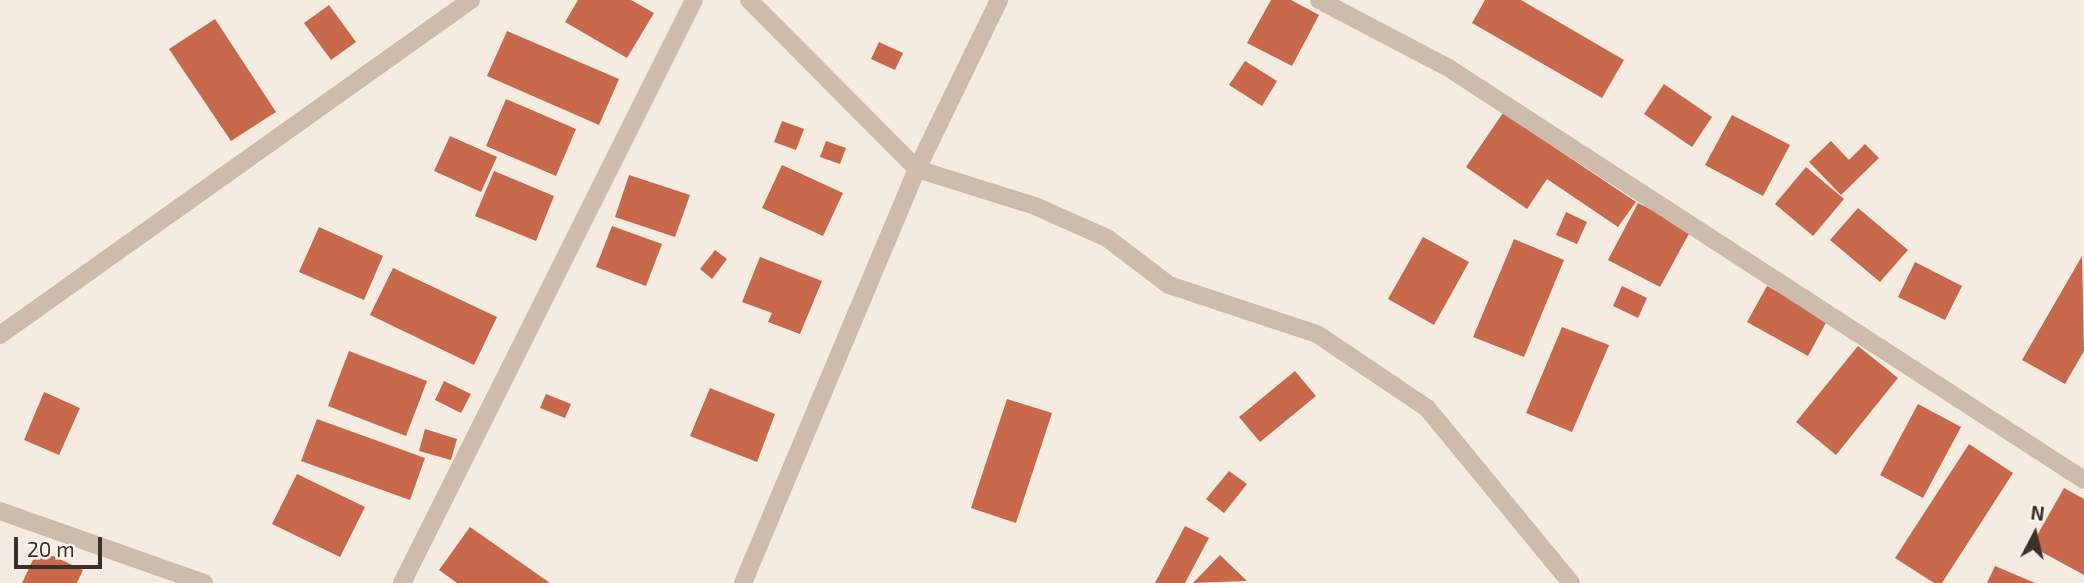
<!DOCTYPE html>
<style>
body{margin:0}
#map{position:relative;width:2084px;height:583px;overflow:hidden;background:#f4ebe1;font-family:"Exo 2",sans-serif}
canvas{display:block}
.north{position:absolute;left:2000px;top:499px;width:70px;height:70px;-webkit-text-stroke:5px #fbf5ee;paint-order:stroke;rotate:7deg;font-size:19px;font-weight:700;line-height:28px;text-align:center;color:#3b302b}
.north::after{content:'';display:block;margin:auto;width:24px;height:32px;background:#3b302b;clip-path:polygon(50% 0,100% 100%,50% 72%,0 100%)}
.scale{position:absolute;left:14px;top:537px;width:88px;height:32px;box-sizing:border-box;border:4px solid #3b302b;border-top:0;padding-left:9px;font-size:21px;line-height:24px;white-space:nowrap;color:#3b302b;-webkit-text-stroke:5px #fbf5ee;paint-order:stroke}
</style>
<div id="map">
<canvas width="2084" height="583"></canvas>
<div class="north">N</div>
<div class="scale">20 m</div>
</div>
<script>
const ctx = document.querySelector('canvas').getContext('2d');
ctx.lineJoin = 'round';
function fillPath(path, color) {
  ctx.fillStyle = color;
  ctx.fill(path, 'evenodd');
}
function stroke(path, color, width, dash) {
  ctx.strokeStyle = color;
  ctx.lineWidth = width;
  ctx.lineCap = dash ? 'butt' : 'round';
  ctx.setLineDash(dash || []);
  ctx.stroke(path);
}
fillPath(new Path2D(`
 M578,0H631L654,13L627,58L565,22Z
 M1271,0H1291L1319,15L1292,66L1247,43Z
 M1485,0H1521L1624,60L1602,98L1472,23Z
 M329,5L356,42L331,60L304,23Z
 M215,19L276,112L231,141L169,49Z
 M507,31L619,79L599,125L487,76Z
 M879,42L903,53L895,70L871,59Z
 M1245,61L1277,81L1262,106L1229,85Z
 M1664,84L1712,117L1692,147L1644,114Z
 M506,99L576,129L556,176L486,146Z
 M1503,113L1636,202L1618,227L1547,179L1527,209L1466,167Z
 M1732,115L1790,145L1763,196L1705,165Z
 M782,121L804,129L796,150L774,142Z
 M450,136L497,157L481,192L434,171Z
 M826,141L846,148L840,164L820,157Z
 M1831,141L1849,160L1865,144L1879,158L1841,195L1809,162Z
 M782,165L843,193L823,236L762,208Z
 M1806,167L1844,199L1813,236L1775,204Z
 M494,171L554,196L536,241L475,216Z
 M629,175L690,195L675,237L615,217Z
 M1638,203L1691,230L1660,287L1608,260Z
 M1858,208L1908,250L1880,282L1830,240Z
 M1566,212L1587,222L1577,244L1556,235Z
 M612,226L662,244L646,286L596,267Z
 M319,227L383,256L364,300L299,272Z
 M1423,237L1469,262L1434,325L1388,299Z
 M1514,239L1564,260L1524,357L1473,337Z
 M715,250L727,259L712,279L700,269Z
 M2082,256L2084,351L2065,384L2022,360Z
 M760,257L822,281L800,334L768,322L772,313L742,302Z
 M1915,262L1962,286L1945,320L1898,297Z
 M393,268L497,317L474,365L370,315Z
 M1622,286L1647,298L1638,318L1613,306Z
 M1767,286L1828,319L1808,356L1747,322Z
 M1562,327L1609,345L1572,432L1526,413Z
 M1858,346L1898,378L1836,455L1796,422Z
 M349,351L427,381L406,436L328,406Z
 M1295,371L1316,396L1260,442L1239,417Z
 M444,381L471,394L461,413L435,400Z
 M710,388L775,414L757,462L690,436Z
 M44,392L80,408L59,455L24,440Z
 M546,394L571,404L565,418L540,408Z
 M1007,399L1052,413L1016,523L971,508Z
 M1918,404L1961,427L1923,498L1880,475Z
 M317,419L425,458L410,500L301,461Z
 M425,429L457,439L451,460L419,451Z
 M1969,444L2013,473L1942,583H1934L1895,558Z
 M1229,471L1247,484L1224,513L1206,499Z
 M297,474L365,507L340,557L272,524Z
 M2064,488L2084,499V575L2031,546Z
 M1185,526L1209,538L1185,583H1155Z
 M470,527L550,583H457L439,570Z
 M38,549L83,570L77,583H22Z
 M1220,555L1247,581L1193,583Z
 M1995,566L2035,583H1987Z`), '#c8694b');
stroke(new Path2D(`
 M749,0L917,169L1035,206L1107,238L1169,285L1317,334L1427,408L1571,583
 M1319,0L1447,67L2084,480
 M0,335L471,0
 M0,511L204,583
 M402,583L694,0
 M743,583L917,169L999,0`), '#cdbbac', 18);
</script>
